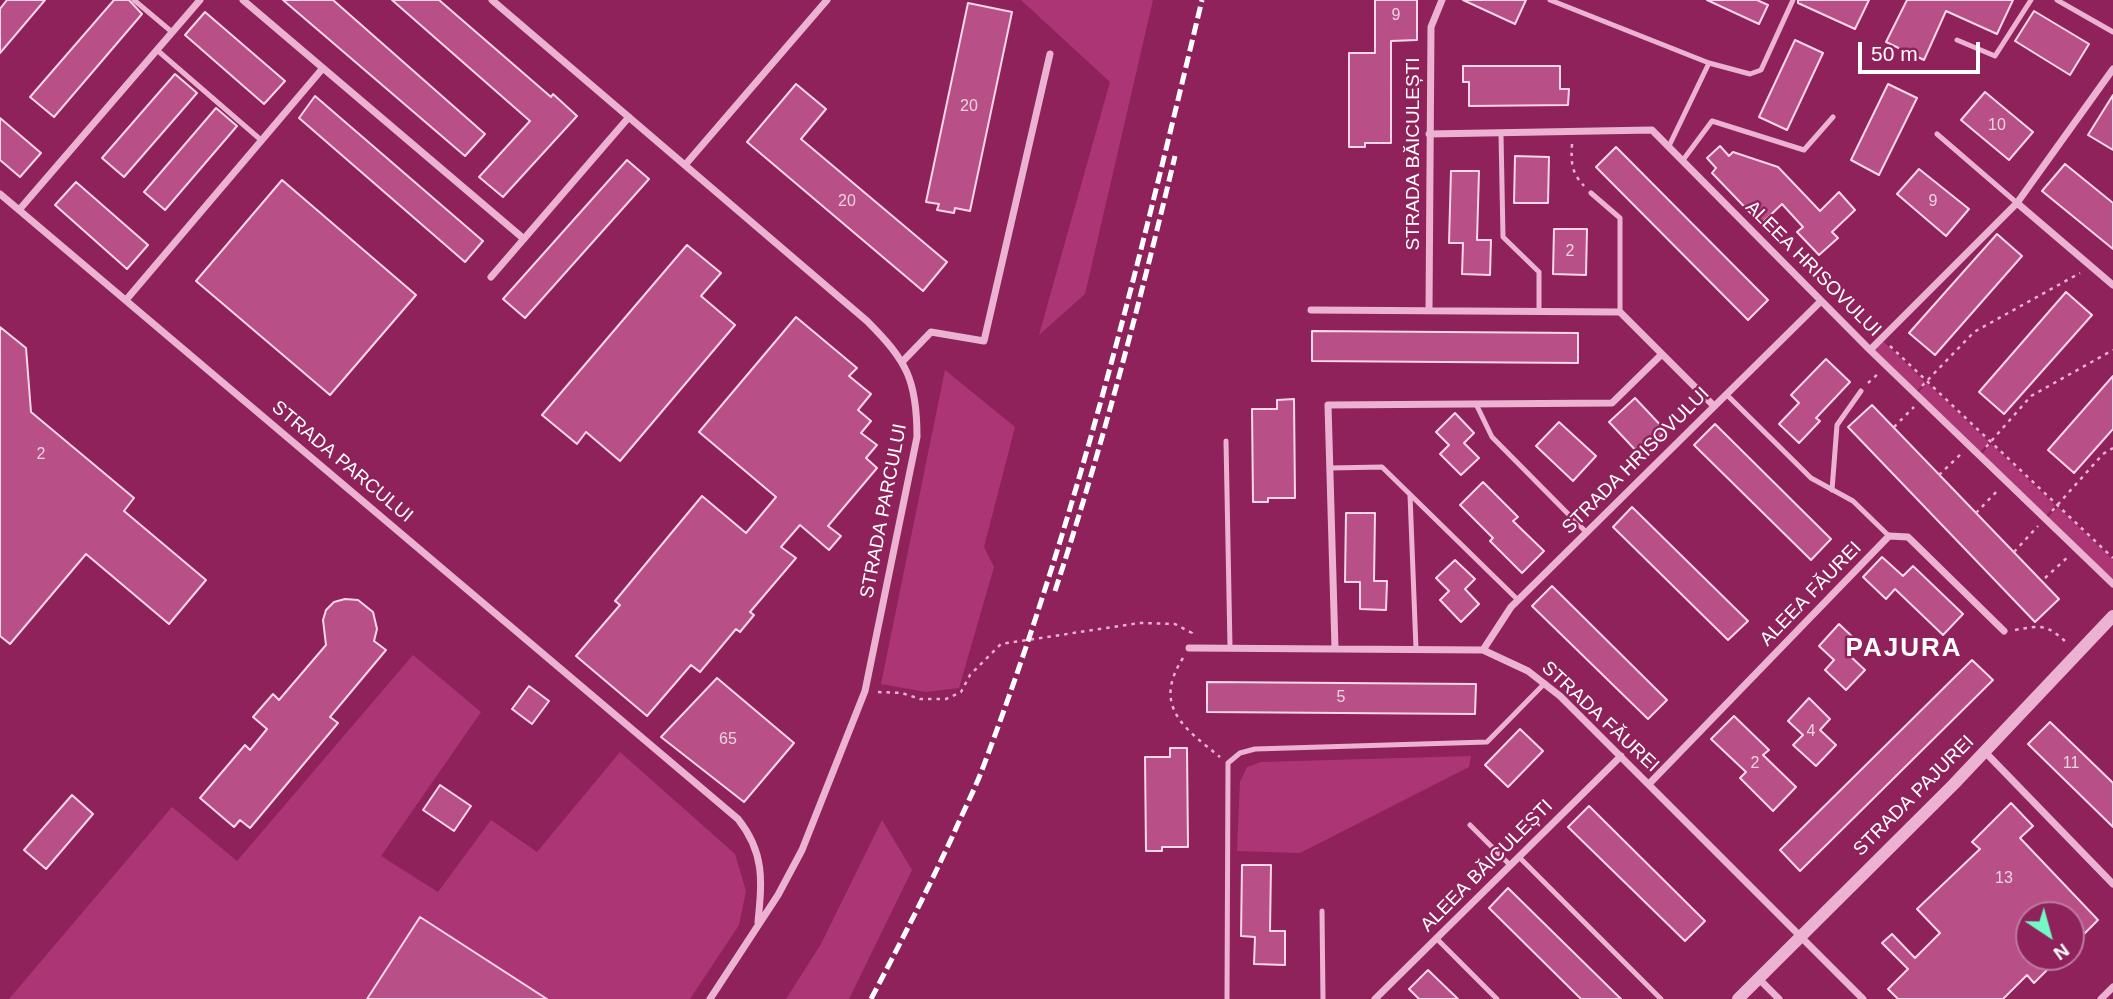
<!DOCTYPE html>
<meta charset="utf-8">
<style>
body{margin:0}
#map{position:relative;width:2113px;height:999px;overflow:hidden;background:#8f225b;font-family:Arial,sans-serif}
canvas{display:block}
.north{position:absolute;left:2015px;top:901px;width:70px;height:70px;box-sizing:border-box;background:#8f225b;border:2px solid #bc7a9d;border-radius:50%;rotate:144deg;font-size:19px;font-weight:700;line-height:28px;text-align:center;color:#fff}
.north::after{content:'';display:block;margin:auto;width:24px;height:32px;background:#74f8c6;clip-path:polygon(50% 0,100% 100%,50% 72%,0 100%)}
.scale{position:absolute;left:1858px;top:42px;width:122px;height:32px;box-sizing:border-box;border:4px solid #fff;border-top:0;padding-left:9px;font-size:21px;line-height:24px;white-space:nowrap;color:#fff;-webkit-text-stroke:5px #8f225b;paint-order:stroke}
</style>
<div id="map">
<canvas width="2113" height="999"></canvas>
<div class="north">N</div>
<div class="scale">50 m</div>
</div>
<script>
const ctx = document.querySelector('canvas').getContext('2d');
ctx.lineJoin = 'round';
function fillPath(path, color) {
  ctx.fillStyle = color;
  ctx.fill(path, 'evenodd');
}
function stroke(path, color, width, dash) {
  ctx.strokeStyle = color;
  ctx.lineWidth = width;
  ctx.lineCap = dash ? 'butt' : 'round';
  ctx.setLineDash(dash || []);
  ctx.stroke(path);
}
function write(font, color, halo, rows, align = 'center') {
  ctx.font = font + ' Arial,sans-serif';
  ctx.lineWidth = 5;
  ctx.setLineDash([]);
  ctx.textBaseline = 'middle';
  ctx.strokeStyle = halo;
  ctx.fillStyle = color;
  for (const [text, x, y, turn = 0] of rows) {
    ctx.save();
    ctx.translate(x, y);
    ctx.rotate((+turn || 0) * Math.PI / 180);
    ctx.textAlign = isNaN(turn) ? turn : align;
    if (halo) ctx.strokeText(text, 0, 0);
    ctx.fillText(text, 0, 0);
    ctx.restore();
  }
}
fillPath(new Path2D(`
 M1021,0H1153L1085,294L1039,335L1110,82Z
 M1882,340L1925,382L1916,392L1872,350Z
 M945,370L1015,427L984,547L994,567L959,688L926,692L881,684Z
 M1927,383L1989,442L1979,453L1917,394Z
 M1991,444L2055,505L2045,517L1981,455Z
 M2058,507L2113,560V582L2047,518Z
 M413,655L481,712L381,856L438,892L491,820L537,852L620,752L735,854L746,891L739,925L690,999H9L172,807L237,861Z
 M1471,756L1469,767L1300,853L1237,851L1240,782L1247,767L1261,762Z
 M882,820L912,870L849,999H786L821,944Z`), '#ac3675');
const building = new Path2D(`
 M7,0H45L0,53V9Z
 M114,0H129L142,14L54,117L30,97Z
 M283,0H333L485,134L465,156Z
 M392,0H439L551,97L553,94L577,116L503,197L479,177L530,121Z
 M1375,0H1417V40L1391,41V143H1365V147H1349V53H1375Z
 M1463,0H1526L1515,24Z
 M1707,0H1757L1768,5L1759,24Z
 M1798,0H1869L1855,29L1798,3Z
 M1907,0H2013L1997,34L1946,11L1924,60L1886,42Z
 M968,3L1012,12L970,211L955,208L954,213L937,210L939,204L926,202Z
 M2034,11L2089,44L2070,75L2015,41Z
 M205,12L285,81L264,104L185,35Z
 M1795,40L1823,53L1787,130L1759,117Z
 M1463,66H1560V89H1569L1568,105L1469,106V82H1463Z
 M175,74L197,93L124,177L102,158Z
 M796,84L826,109L801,139L947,262L923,291L747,142Z
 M1888,84L1917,98L1879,175L1851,160Z
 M1985,92L2033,132L2009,160L1961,120Z
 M2113,95V150L2088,135Z
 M315,96L483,241L465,262L299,118Z
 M216,108L237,126L165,210L144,192Z
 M0,118L41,153L20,177L0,160Z
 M1720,146L1729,156L1733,152L1778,167L1820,211L1839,192L1855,210L1832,232L1838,238L1819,255L1797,232L1803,227L1782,204L1761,224L1712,173L1716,168L1707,158Z
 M1616,147L1768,300L1748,320L1596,167Z
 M1515,156L1549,157L1548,203H1514Z
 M627,160L649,179L525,318L503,299Z
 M2065,164L2113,203V249L2042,191Z
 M1919,169L1969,209L1946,236L1897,194Z
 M1451,171H1479L1477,240H1491L1490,275L1462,274L1463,243H1449Z
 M282,180L416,295L330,395L196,281Z
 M76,182L148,245L127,269L55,205Z
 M1554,229H1587L1586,275L1553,274Z
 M1997,234L2022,256L1935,355L1909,333Z
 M687,245L721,273L701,296L735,325L620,461L586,432L577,444L542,415Z
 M2066,292L2092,315L2004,414L1979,392Z
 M796,317L857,368L849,376L871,394L858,410L871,421L861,433L877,445L866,458L877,468L828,526L841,536L829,550L800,525L781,547L796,558L750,612L754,615L740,632L736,629L700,672L691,665L647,716L576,656L620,605L615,601L702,496L746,533L776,497L699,432Z
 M0,327L26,348L31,412L134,498L124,511L206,580L169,624L86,554L10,644L0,636Z
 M1312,331L1578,333V363L1312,361Z
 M1826,359L1850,382L1816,418L1820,421L1799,443L1779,424L1799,403L1791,395Z
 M2113,376V429L2074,473L2048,450Z
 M1635,398L1666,431L1641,456L1609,422Z
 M1294,399L1295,498H1268V502H1253L1252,409H1277V400Z
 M1872,405L2059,599L2035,622L1848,427Z
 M1455,413L1474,433L1464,443L1479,458L1461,475L1440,454L1449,445L1436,432Z
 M1559,422L1596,456L1573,481L1536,446Z
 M1715,424L1831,539L1811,560L1694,445Z
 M1483,482L1518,517L1513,521L1544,551L1522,573L1490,541L1493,538L1460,505Z
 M1632,507L1748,621L1728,640L1613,527Z
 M1346,513H1375L1374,581H1387L1386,610L1360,609V582H1345Z
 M1882,557L1903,576L1913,566L1963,614L1943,635L1895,589L1886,599L1863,577Z
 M1455,560L1475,579L1465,589L1479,604L1461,622L1440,600L1449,591L1436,578Z
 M1552,586L1667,700L1648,719L1532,606Z
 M345,599L358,600L373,612L377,629L374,641L386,650L330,717L338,723L250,828L240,820L234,827L200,798L245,745L250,750L267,729L253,717L273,694L279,700L326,645L323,620L326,610L334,602Z
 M1839,624L1860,644L1849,655L1865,670L1846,690L1825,670L1834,660L1819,646Z
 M1972,660L1993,680L1800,871L1780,850Z
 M717,678L794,743L744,802L661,737Z
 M1207,682L1476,684L1475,714L1207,712Z
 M529,686L549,701L532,724L512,709Z
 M1809,698L1830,719L1820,730L1836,745L1816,766L1793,745L1803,735L1788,721Z
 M1734,716L1769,750L1763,755L1796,787L1773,811L1740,778L1746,772L1711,739Z
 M2050,722L2113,783V827L2028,744Z
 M1520,729L1543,751L1508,787L1485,765Z
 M1170,748H1187L1188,847H1162V851H1146L1145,757H1170Z
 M440,785L471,806L454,831L423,810Z
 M72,795L93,814L46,869L24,850Z
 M2011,803L2033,826L2020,838L2098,920L2071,947V915H2029V957H2060L2034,983L2027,975L2003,999H1898L1888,989L1908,969L1882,943L1892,934L1915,958L1940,933L1917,909L1980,849L1972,842Z
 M1589,806L1705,921L1685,941L1568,827Z
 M1242,865H1271L1270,931H1285V965L1254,964L1255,937L1241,936Z
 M1508,888L1621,999H1581L1489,908Z
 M420,917L547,999H367Z
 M1428,970L1458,999H1419L1409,989Z`);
fillPath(building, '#b84f87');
stroke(building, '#f9d7e9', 2);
stroke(new Path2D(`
 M1572,144C1571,162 1571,172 1584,186
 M1890,346L2113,558
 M1868,383L1879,373
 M1922,386L1974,332L2080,273
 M1894,427L1914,407
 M1986,447L2031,396L2113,350
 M1939,475L1962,453
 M2052,511L2103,454L2113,448
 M1976,513L1999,489
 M2014,552L2038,526
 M2045,578L2069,556
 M2015,630C2042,625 2047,624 2068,644
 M1183,658C1152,706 1184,728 1220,757
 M878,692L902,693L920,699H946L961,692L970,675L1001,644L1139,623L1175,624L1192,633L1191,635`), '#ecb2d1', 2.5, [3.5, 5]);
stroke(new Path2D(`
 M134,0L172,32
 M1550,0L1709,63L1669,146
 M2057,0L2113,32
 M1957,40L1995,56L2031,0
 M157,50L261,140
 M1709,63L1750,74L1761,70L1793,0
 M1501,134L1503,237L1539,272V310
 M1937,134L2017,203
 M1683,160L1712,121L1804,150L1833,117
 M1591,193L1620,218V312
 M1726,394L1811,478L1853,501L1889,536
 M1476,404L1492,437L1586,532
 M1226,441L1230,647
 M1330,468L1382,467L1518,600
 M1832,490L1837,425L1861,391
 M1410,495L1416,649
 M1470,825L1510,865
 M1519,857L1661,999
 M1322,911L1323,999
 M1436,938L1497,999
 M1227,999L1228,763L1240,753L1255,749L1487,742L1545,683`), '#ecb2d1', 5);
stroke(new Path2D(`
 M243,0L524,239
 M492,0L867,321C907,361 917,380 917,437L865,691L802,850L778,895L710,999
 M1429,134L1652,130L1870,350L2113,584
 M685,165L827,0
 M0,194L738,819C765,853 762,881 758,922
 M2017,203L2113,285
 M19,210L200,0
 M491,277L629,117
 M126,300L323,68
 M1311,310L1620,312L1714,406
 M1429,310L1431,27L1442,0
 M1870,350L2017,203L2113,69
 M903,361L931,332L984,341L1050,54
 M1189,648L1483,650L1528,671L1560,696L1863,999
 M1335,648L1328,405L1612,403L1662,354
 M1483,650L1511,607L1821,301
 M1985,752L2113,884
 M1649,784L1889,536L1908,537L2004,631
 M1759,979L1779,999
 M1375,999L1621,756
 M2101,999L2113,987`), '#ecb2d1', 7);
stroke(new Path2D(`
 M1738,999L1953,785L2113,616`), '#ecb2d1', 12);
stroke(new Path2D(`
 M1055,591C1102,448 1140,302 1175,156
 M871,999C900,944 928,889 954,833C963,812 974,791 982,770C1077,520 1140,259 1202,0`), '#fff', 5, [12, 5]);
write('16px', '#edd3e1', null, [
 ["9",1396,16],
 ["20",969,107],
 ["10",1997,126],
 ["20",847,202],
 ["9",1933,202],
 ["2",1570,252],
 ["2",41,455],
 ["5",1341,698],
 ["4",1811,732],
 ["65",728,740],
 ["2",1755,764],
 ["11",2071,764],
 ["13",2004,879]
]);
write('19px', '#fff', '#8f225b', [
 ["STRADA BĂICULEȘTI",1414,154,-90],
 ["ALEEA HRISOVULUI",1813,269,45],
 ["STRADA HRISOVULUI",1636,461,-45],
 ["STRADA PARCULUI",342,462,40],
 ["STRADA PARCULUI",884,511,-79],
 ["ALEEA FĂUREI",1811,594,-46],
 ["STRADA FĂUREI",1600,717,43],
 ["STRADA PAJUREI",1914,796,-45],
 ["ALEEA BĂICULEȘTI",1487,866,-45]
]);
ctx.letterSpacing = '2px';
write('bold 26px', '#fff', '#8f225b', [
 ["PAJURA",1904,649]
]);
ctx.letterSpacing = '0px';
</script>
